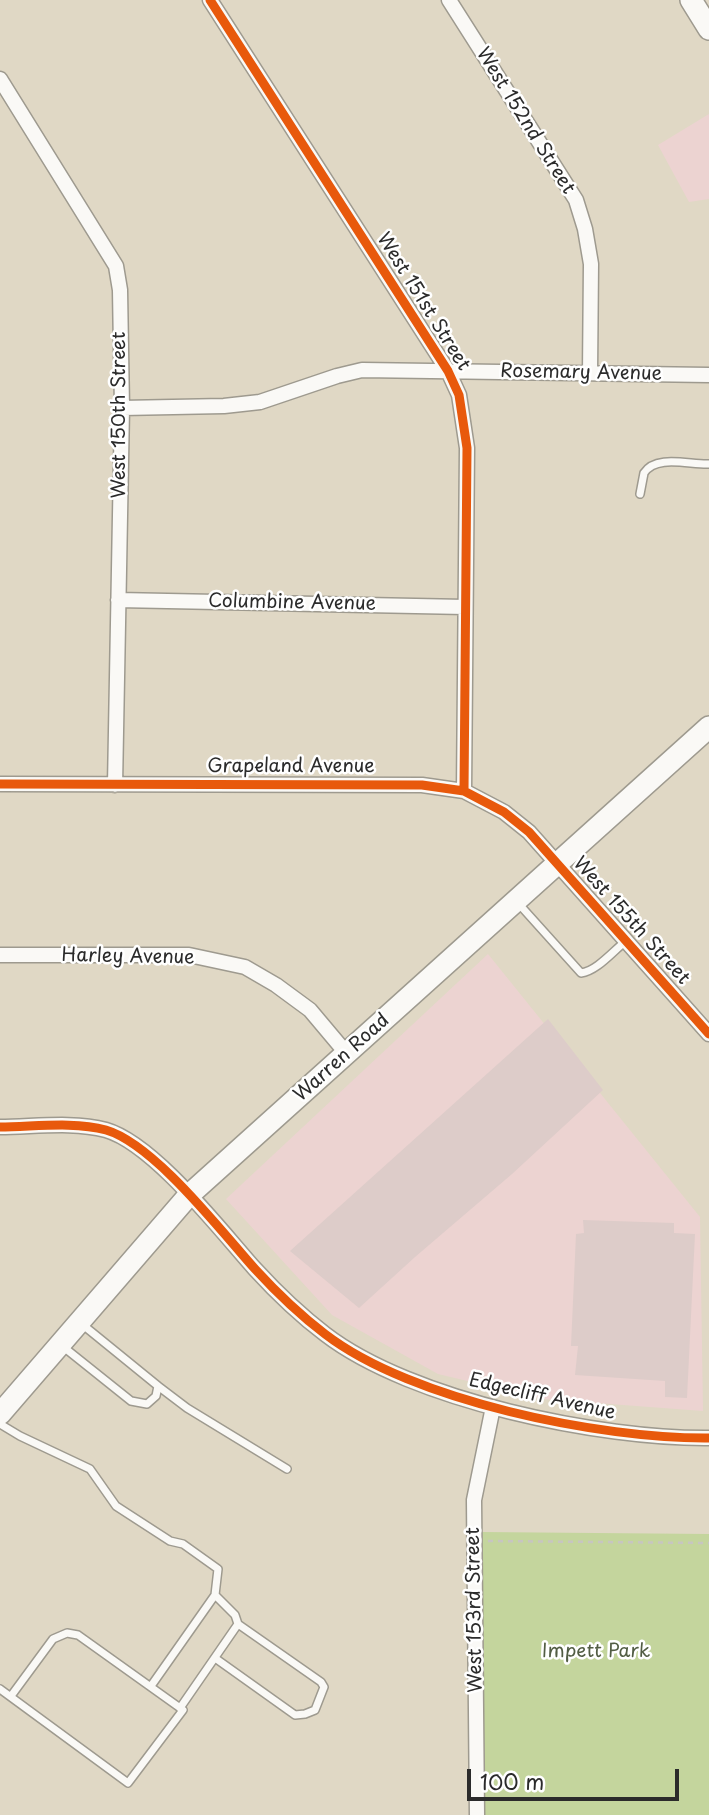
<!DOCTYPE html>
<style>
body{margin:0}
#map{position:relative;width:709px;height:1815px;overflow:hidden;background:#e0d8c5;font-family:"Playpen Sans",sans-serif}
canvas{display:block}
.scale{position:absolute;left:467px;top:1769px;width:212px;height:32px;box-sizing:border-box;border:4px solid #2b2b2b;border-top:0;padding-left:9px;font-size:21px;line-height:24px;white-space:nowrap;color:#2b2b2b;-webkit-text-stroke:5px #fff;paint-order:stroke}
</style>
<div id="map">
<canvas width="709" height="1815"></canvas>
<div class="scale">100 m</div>
</div>
<script>
const ctx = document.querySelector('canvas').getContext('2d');
ctx.lineJoin = 'round';
function fillPath(path, color) {
  ctx.fillStyle = color;
  ctx.fill(path, 'evenodd');
}
function stroke(path, color, width, dash) {
  ctx.strokeStyle = color;
  ctx.lineWidth = width;
  ctx.lineCap = dash ? 'butt' : 'round';
  ctx.setLineDash(dash || []);
  ctx.stroke(path);
}
function write(font, color, halo, rows, align = 'center') {
  ctx.font = font + ' "Playpen Sans",sans-serif';
  ctx.lineWidth = 5;
  ctx.setLineDash([]);
  ctx.textBaseline = 'middle';
  ctx.strokeStyle = halo;
  ctx.fillStyle = color;
  for (const [text, x, y, turn = 0] of rows) {
    ctx.save();
    ctx.translate(x, y);
    ctx.rotate((+turn || 0) * Math.PI / 180);
    ctx.textAlign = isNaN(turn) ? turn : align;
    if (halo) ctx.strokeText(text, 0, 0);
    ctx.fillText(text, 0, 0);
    ctx.restore();
  }
}
fillPath(new Path2D(`
 M709,114V199L689,202L658,145Z
 M488,954L700,1217L703,1411L543,1399L438,1374L332,1315L226,1199Z`), '#ecd3d1');
fillPath(new Path2D(`
 M481,1532L709,1534V1815H485Z`), '#c4d59d');
fillPath(new Path2D(`
 M548,1019L603,1090L512,1174L415,1257L359,1308L290,1251Z
 M583,1220L674,1223V1233L695,1234L687,1398L665,1397V1381L575,1375L578,1346H571L576,1234L584,1233Z`), '#ddccc9');
const lane = new Path2D(`
 M640,494L644,473C656,454 690,465 709,464
 M518,903L581,973C597,971 613,951 626,941
 M61,1345L131,1401L147,1404L156,1396L158,1386L83,1325
 M158,1386L187,1408L287,1469
 M0,1424L20,1436L90,1469L116,1506L170,1541L183,1544L218,1569L215,1595L151,1686
 M215,1658L295,1715L305,1714L315,1710L324,1687L321,1682L238,1624
 M0,1689L128,1783L183,1710L78,1635L67,1633L53,1639L11,1696
 M180,1708L238,1624L235,1615L215,1595`);
const street = new Path2D(`
 M210,0L448,371L459,395L467,448L464,791
 M449,0L576,200L585,229L591,264L590,373
 M0,79L116,266L120,290L122,408L115,785
 M122,408L224,406L260,402L337,376L362,370L709,375
 M118,600L465,607
 M0,784L422,785L464,791L504,812L529,832L709,1034
 M0,955H189L245,967L276,985L310,1010L347,1054
 M0,1127C33,1127 73,1121 106,1130C154,1144 221,1231 255,1269C277,1293 300,1315 325,1334C412,1401 601,1439 709,1438
 M477,1815L474,1500L493,1407`);
const secondary = new Path2D(`
 M691,0L709,29
 M0,1414L189,1195L709,727`);
stroke(lane, '#9e9a8f', 10);
stroke(street, '#9e9a8f', 17);
stroke(secondary, '#9e9a8f', 24);
stroke(new Path2D(`
 M488,1541L709,1543`), '#c7c5c1', 2.5, [5, 5]);
stroke(lane, '#faf9f6', 7);
stroke(street, '#faf9f6', 14);
stroke(secondary, '#faf9f6', 21);
stroke(new Path2D(`
 M210,0L448,371L459,395L467,448L464,791
 M0,784L422,785L464,791L504,812L529,832L709,1034
 M0,1127C33,1127 73,1121 106,1130C154,1144 221,1231 255,1269C277,1293 300,1315 325,1334C412,1401 601,1439 709,1438`), '#e8590c', 9);
write('19px', '#2b2b2b', '#fff', [
 ["West 152nd Street",525,121,58],
 ["West 151st Street",423,302,58],
 ["Rosemary Avenue",581,373,1],
 ["West 150th Street",120,415,-90],
 ["Columbine Avenue",292,603,1],
 ["Grapeland Avenue",291,767],
 ["West 155th Street",631,921,48],
 ["Harley Avenue",128,957,1],
 ["Warren Road",342,1058,-42],
 ["Edgecliff Avenue",542,1397,13],
 ["West 153rd Street",475,1610,-91]
]);
write('19px', '#525d44', '#fff', [
 ["Impett Park",596,1652]
]);
</script>
